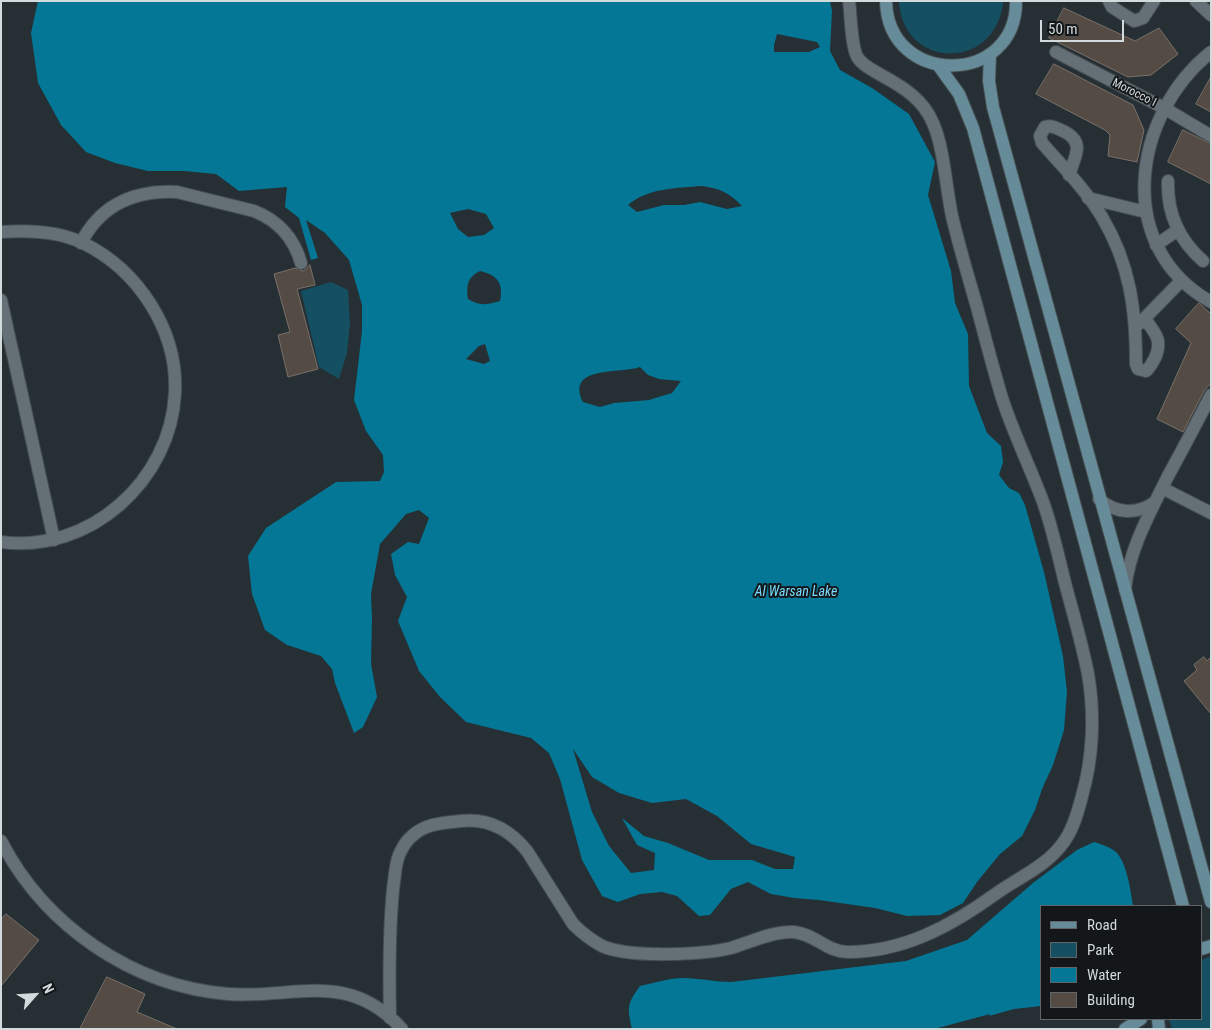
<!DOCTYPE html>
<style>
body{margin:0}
#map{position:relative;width:1212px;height:1030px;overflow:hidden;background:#263034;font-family:"Roboto Condensed",sans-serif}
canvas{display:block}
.frame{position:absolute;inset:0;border:2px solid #d3dadc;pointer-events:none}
.legend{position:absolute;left:1040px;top:905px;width:162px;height:115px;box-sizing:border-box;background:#131719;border:1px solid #606567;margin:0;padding:6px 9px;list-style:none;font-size:15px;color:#d3dadc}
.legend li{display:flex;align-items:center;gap:10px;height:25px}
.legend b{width:25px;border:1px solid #606567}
.north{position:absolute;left:10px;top:970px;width:50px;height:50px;-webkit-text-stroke:4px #131719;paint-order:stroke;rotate:64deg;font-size:14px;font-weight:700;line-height:20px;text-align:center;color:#d3dadc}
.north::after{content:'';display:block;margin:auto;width:18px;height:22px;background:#d3dadc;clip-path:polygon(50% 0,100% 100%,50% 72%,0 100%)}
.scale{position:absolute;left:1040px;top:20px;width:84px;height:22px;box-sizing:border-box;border:2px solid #d3dadc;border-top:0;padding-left:6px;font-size:15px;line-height:18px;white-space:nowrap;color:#d3dadc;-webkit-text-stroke:4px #131719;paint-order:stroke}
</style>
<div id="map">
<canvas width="1212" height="1030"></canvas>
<div class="frame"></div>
<ul class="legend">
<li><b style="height:6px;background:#678c99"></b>Road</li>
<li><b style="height:14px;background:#144f62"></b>Park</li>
<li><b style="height:14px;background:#037795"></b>Water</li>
<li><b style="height:14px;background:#544b45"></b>Building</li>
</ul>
<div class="north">N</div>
<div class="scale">50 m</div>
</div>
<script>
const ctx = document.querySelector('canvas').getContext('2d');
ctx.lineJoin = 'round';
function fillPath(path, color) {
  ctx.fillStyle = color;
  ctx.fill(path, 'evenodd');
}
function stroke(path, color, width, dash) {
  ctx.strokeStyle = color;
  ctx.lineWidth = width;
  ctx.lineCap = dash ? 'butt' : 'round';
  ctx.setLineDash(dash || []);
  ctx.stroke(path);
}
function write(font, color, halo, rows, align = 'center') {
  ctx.font = font + ' "Roboto Condensed",sans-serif';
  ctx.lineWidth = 4;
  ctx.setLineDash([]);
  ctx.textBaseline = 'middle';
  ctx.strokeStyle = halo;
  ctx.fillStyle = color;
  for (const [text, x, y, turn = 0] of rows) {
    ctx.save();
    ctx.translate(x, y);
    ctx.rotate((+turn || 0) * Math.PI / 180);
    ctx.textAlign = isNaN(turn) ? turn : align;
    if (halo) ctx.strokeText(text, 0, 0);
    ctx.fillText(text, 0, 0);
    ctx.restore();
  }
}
fillPath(new Path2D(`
 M899,1H1003V4C993,73 902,68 899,1Z
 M331,282L348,290L350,323L347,353L339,379L319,367L301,291Z
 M1211,956V1029H1172L1169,1019H1201V960Z`), '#144f62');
fillPath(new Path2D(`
 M38,1H830L832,11L830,51L840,70L872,88L909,114L935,162L928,195L951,271L955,303L968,334L969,386L987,433L1001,446L1003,462L999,475L1009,488L1019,493L1025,505L1044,572L1063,656L1067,692L1064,730L1053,765L1042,789L1035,810L1022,836L1000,854L977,882L963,903L940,915L907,916L875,908L819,900L794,898L771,894L748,882L731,889L710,915L699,916L677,896L662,892L640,894L618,902L602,896L582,860L560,779L549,753L531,738L466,722L440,697L419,671L398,621L407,597L395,575L391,554L408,542L419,544L429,518L419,510L406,514L380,544L371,594L372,618L371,664L377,697L363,727L354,733L335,683L332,669L321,656L287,645L265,630L252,594L248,556L266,528L336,482L380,481L384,472L383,455L366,431L354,400L362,331V305L349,260L325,233L306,220L318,258L311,260L299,218L285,207L287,187L239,191L216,174L184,171H148L115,163L86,152L61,125L38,83L31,33ZM777,34L817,42L820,47L809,52H774V45ZM702,186C719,188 730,193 742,206L727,209L700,202L684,205H664L637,212L628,205C647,188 678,188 702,186ZM468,209L486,214L494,228L484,235L468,237L458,229L450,213ZM480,271C497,275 504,283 500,301C487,305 479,306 468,299C466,285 468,277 480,271ZM485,344L490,361L484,364L466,359L479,346ZM640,367L648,375L659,379L681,381L672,393L649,400L614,403L600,407L583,402C565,365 621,374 640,367ZM573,749L592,777L619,793L652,803L686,799L717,816L751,844L795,857L793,869H775L752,860H709L668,843L644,836L622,818L637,845L655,853L654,870L631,873L609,846L592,812Z
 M1094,842C1101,844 1110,847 1116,852C1127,863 1131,892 1133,906H1041V1006L1014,1009L989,1016L990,1014L934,1029H632C627,1007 627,1004 640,986C654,983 669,978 683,978C699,978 715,982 731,982L906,961L967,940L1033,883L1077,850Z`), '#037795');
const building = new Path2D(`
 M1064,8L1135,41L1159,28L1178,54L1151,75L1128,77L1049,38Z
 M1054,64L1133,105L1144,130L1137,162L1108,156L1110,135L1105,130L1036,94Z
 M1211,77V112L1196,104Z
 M1183,130L1211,144V184L1168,162Z
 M310,265L315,285L297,289L318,369L288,377L278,335L290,332L274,274L295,268L303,271Z
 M1199,303L1211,314V383L1204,391L1183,432L1157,419L1191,343L1176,329Z
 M1204,657L1207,661L1211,657V714L1184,681L1197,670L1194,665Z
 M6,914L39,940L1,986V920Z
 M107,977L145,994L137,1012L177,1029H80Z`);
fillPath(building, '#544b45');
stroke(building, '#797069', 1);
const street = new Path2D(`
 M1109,1L1112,7L1134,21L1143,18L1154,1
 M1196,1L1211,15
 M1056,52L1164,108L1211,136
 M1211,52C1132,115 1113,247 1211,302
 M1069,175C1075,156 1086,142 1063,131C1057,128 1052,125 1045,127L1040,136L1042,143C1063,167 1086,190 1102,217C1130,264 1136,310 1136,364L1138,369L1146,371C1150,368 1152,363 1155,358C1163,340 1155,333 1145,319
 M1168,181C1167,213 1179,240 1203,261
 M1088,198L1146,212
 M1,232C28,230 58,231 83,243C138,270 178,330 175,393C171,480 90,554 1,542
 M81,243C101,204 135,190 177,192L254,211C279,221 294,238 301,263
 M1156,245L1178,230
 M1,300L54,540
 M1139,324L1181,281
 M1162,488L1211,513
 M1099,499C1116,514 1137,515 1155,502
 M1125,590C1129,549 1150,513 1168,476C1183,449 1197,422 1211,395
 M1,841C45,926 132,986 228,994C295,999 347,969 402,1029
 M390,1018C389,974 389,932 393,889C395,877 395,865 399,855C402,848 406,841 412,836C426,823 443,823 461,821C488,818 510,830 527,851L573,924C582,933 591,940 602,946C629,958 702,955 731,948C751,942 773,931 794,932C815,934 827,952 848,952C903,952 951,926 994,895C1017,878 1046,867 1063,843C1073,830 1078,812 1082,796C1093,758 1095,714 1088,674C1082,643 1073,613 1065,583C1058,555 1052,526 1042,499C1029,465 1013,432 1002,398C993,368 985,337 977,307C968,276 959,246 952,216C946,188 944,148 933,123C923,99 903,87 881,75C873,70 863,66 858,58C851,48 851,15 849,1`);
const secondary = new Path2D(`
 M886,1C888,88 1017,86 1016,1
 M990,54L989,81L993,107L1211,902
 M938,65L959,94L973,128L1183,906
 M1201,949L1211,946
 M1158,1019L1159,1029
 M1125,1029L1141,1019`);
stroke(street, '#464e52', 14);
stroke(secondary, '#464e52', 14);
stroke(street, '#647075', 12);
stroke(secondary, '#678c99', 12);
write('12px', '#d3dadc', '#131719', [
 ["Morocco I",1134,93,27]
]);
write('italic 14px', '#7bdbfe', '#131719', [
 ["Al Warsan Lake",796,592]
]);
</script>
